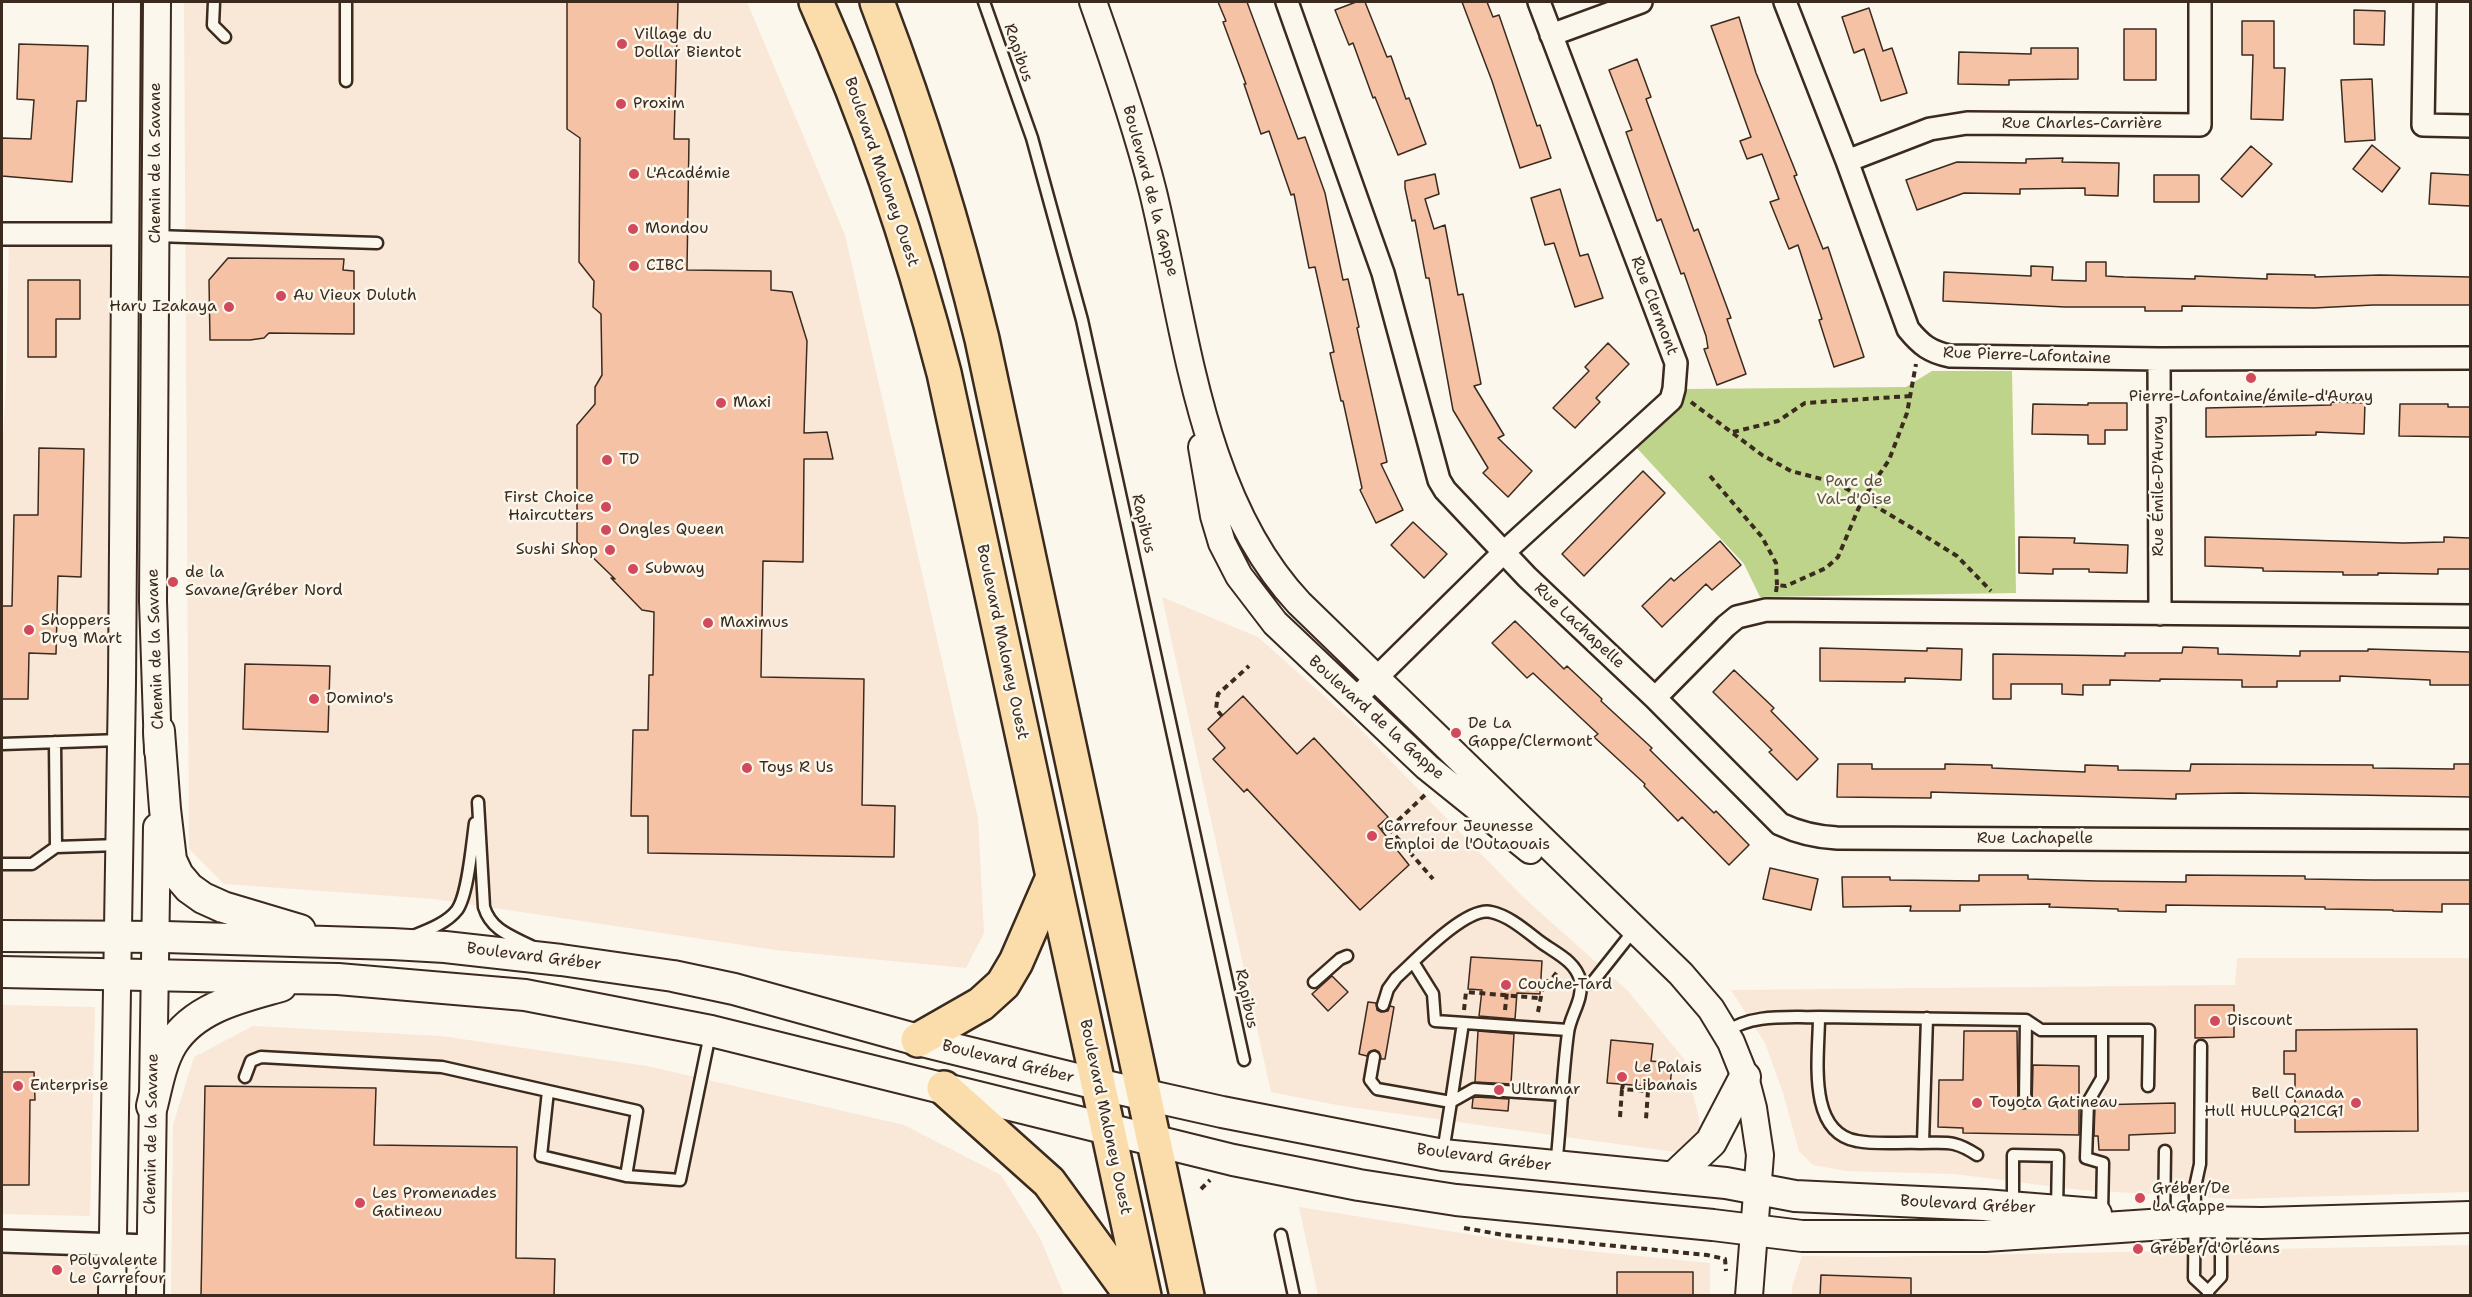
<!DOCTYPE html>
<meta charset="utf-8">
<style>
body{margin:0}
#map{position:relative;width:2472px;height:1297px;overflow:hidden;background:#fbf7ec;font-family:"Shantell Sans",sans-serif}
canvas{display:block}
.frame{position:absolute;inset:0;border:3px solid #3b2a1e;pointer-events:none}
</style>
<div id="map">
<canvas width="2472" height="1297"></canvas>
<div class="frame"></div>
</div>
<script>
const ctx = document.querySelector('canvas').getContext('2d');
ctx.lineJoin = 'round';
function fillPath(path, color) {
  ctx.fillStyle = color;
  ctx.fill(path, 'evenodd');
}
function stroke(path, color, width, dash) {
  ctx.strokeStyle = color;
  ctx.lineWidth = width;
  ctx.lineCap = dash ? 'butt' : 'round';
  ctx.setLineDash(dash || []);
  ctx.stroke(path);
}
function write(font, color, halo, rows, align = 'center') {
  ctx.font = font + ' "Shantell Sans",sans-serif';
  ctx.lineWidth = 5;
  ctx.setLineDash([]);
  ctx.textBaseline = 'middle';
  ctx.strokeStyle = halo;
  ctx.fillStyle = color;
  for (const [text, x, y, turn = 0] of rows) {
    ctx.save();
    ctx.translate(x, y);
    ctx.rotate((+turn || 0) * Math.PI / 180);
    ctx.textAlign = isNaN(turn) ? turn : align;
    if (halo) ctx.strokeText(text, 0, 0);
    ctx.fillText(text, 0, 0);
    ctx.restore();
  }
}
fillPath(new Path2D(`
 M184,2H747L845,235L978,819L984,933L966,968L776,950L434,899L224,884L189,849Z
 M9,234H126L118,936H2V454L6,387Z
 M1162,597L1258,637L1351,720L1523,897L1627,990L1684,1059L1699,1118L1700,1140L1675,1152L1342,1106L1271,1092Z
 M2237,958H2470V1192L2234,1199L2081,1190L1954,1174L1846,1171L1813,1165L1799,1151L1783,1093L1765,1043L1731,990L2235,985Z
 M2,1005L95,1007L90,1216L2,1214Z
 M253,1026L441,1036L647,1066L904,1125L1001,1175L1040,1238L1064,1295L171,1296L173,1125L194,1057Z
 M1299,1207L1548,1247L1710,1263V1295H1318Z
 M2,1241L112,1245V1295L2,1296Z
 M2470,1245V1295L1792,1296V1287L1802,1256L1874,1257Z`), '#f9e7d7');
fillPath(new Path2D(`
 M1932,371H2012L2016,593L1760,597L1744,564L1635,446L1681,400L1685,389L1906,387Z`), '#bed48a');
const building = new Path2D(`
 M567,2H678L674,139H689L687,270L771,271V290L792,292L807,341L804,433L827,432L833,459H804L803,562L763,561L761,677L864,679L862,805L895,806L894,857L648,853V816H631L633,730H648L649,675H653L654,612L642,610L611,578L615,579L577,542V425L595,404V387L602,375L601,314L593,307L594,281L579,262L580,138L567,129Z
 M1218,2H1247L1298,139L1305,137L1325,193L1343,280L1348,279L1359,327L1357,328L1387,462L1381,464L1403,510L1376,523L1360,490L1362,488L1343,401H1341L1330,353L1334,352L1315,267L1309,268L1294,194L1291,195L1269,131L1261,134L1244,84H1246L1223,22L1226,21Z
 M1356,2H1365L1387,57L1391,56L1406,99L1409,98L1426,144L1398,155L1375,97L1373,98L1353,43L1349,45L1335,10Z
 M1462,2H1487L1493,17L1499,15L1537,126L1540,125L1551,158L1520,168L1492,81Z
 M1869,8L1883,51L1892,48L1907,93L1881,101L1864,49L1854,53L1842,17Z
 M2354,10L2385,11L2384,45L2354,44Z
 M1739,17L1756,73L1797,175L1794,176L1823,249L1828,247L1864,357L1834,367L1819,320L1822,319L1798,245L1789,249L1770,202L1779,199L1762,154L1747,159L1740,141L1751,137L1711,26Z
 M2242,21H2274V68H2285L2283,120L2251,119L2253,55H2242Z
 M2124,29H2156V80H2124Z
 M19,44L88,46L86,101H77L72,182L2,176V138L31,139L34,100L17,99Z
 M2031,48H2078V79L2009,80V85L1958,84L1959,52L2031,54Z
 M1637,59L1651,97L1646,99L1694,231L1698,229L1731,318L1727,319L1746,374L1717,385L1704,349L1708,348L1706,336L1684,273L1681,274L1661,219L1657,221L1626,132L1632,130L1609,70Z
 M2372,79L2375,140L2345,142L2341,80Z
 M2372,145L2400,168L2382,192L2353,169Z
 M2251,146L2272,164L2242,197L2221,179Z
 M2063,158L2062,162L2119,163L2118,196L2085,195V188L2020,189V194L1964,193L1917,210L1906,180L1957,162L2026,163V159Z
 M2431,173L2470,175V206L2429,204Z
 M1435,174L1439,194L1425,199L1434,229L1445,225L1458,295L1463,294L1481,384L1474,386L1504,435L1498,438L1532,471L1508,497L1483,473L1488,468L1453,410L1429,278H1426L1415,220L1412,221L1405,188V181Z
 M2154,175H2199V202H2154Z
 M1560,189L1580,256L1588,254L1603,298L1575,307L1554,243L1545,245L1531,198Z
 M228,258L344,259L343,270L354,271V334L269,333L264,338L250,340H210L209,280Z
 M2086,262H2106V276L2124,277L2195,279V276L2267,279V274L2315,275V277L2380,275L2470,277V305H2373L2314,308L2182,306V311H2145V307H2065L1943,301L1944,272L2031,276V266L2053,267L2052,280L2086,281Z
 M28,280H80V319H56V357H28Z
 M1608,343L1629,364L1596,398L1600,402L1575,428L1553,408L1589,371L1585,367Z
 M2331,402L2365,403L2364,434L2316,432V435L2206,437V408L2331,405Z
 M2088,403H2127V430H2105V444H2088V435L2032,434L2033,404L2088,405Z
 M2400,404H2448V407H2470V437L2399,436Z
 M39,448L84,449L81,577L58,576L56,654L29,653L28,699H2V606H12L14,515H38Z
 M1643,471L1665,493L1584,576L1562,554Z
 M1413,522L1447,554L1424,578L1391,545Z
 M2019,537L2075,538L2074,543L2128,545L2127,573L2089,572V569H2053V574L2019,573Z
 M2205,537L2403,543L2444,542V537L2470,538V569H2438V574L2378,573V575H2343V572L2263,571V568L2205,566Z
 M1720,541L1741,565L1712,590L1706,584L1662,627L1642,606L1671,578L1674,581Z
 M1515,621L1564,669L1567,666L1602,699L1601,701L1652,748L1650,750L1714,813L1716,811L1749,845L1729,865L1682,817L1678,821L1644,786L1645,784L1594,737L1598,734L1533,673L1527,678L1492,643Z
 M2183,647L2218,648V654L2300,656V651H2368V649L2470,652V685H2430V680L2340,676V681H2277V687H2242V680L2160,679V681L2110,680V685H2083V695L2062,694V684H2011V699H1993V654L2125,656V653H2182Z
 M1820,648L1927,651V648L1962,649L1961,680L1905,678V682L1820,681Z
 M245,664L330,666L328,732L243,729Z
 M1734,670L1774,708L1771,711L1818,759L1797,780L1769,752L1772,750L1713,692Z
 M1243,696L1297,754L1314,738L1388,817L1378,826L1409,865L1360,910L1247,789L1244,792L1213,759L1225,748L1208,729Z
 M1838,764H1872V769H1945V764L1992,765V768L2085,772V765L2118,766V770L2190,771L2191,764L2373,765V768L2454,769V764H2470V797L2239,793L2176,794V799L1931,792V798L1837,797Z
 M1770,868L1818,879L1811,910L1763,899Z
 M1979,875H2028V879L2097,881L2186,882V875L2305,876V879L2372,880H2470V904H2442V912L2393,911V910L2325,909V907L2166,905V912L2118,911V909L2049,907L2050,904L1960,905V911H1910L1911,906L1843,907L1842,877H1890V880L1979,881Z
 M1471,957L1542,961L1540,994L1517,993L1515,1019L1479,1016L1482,990L1468,989Z
 M1332,976L1348,992L1328,1011L1312,994Z
 M1368,1002L1376,1003L1377,1010L1381,1012L1388,1011L1390,1006L1394,1007L1385,1059H1381L1379,1052L1375,1050L1369,1052L1367,1056L1359,1054Z
 M2195,1005H2234V1037L2195,1038Z
 M2417,1029L2418,1131L2295,1132V1074H2284V1051H2296V1030Z
 M1478,1031L1514,1034L1511,1084L1475,1082Z
 M1964,1031H2017L2018,1102L2022,1109L2029,1108L2032,1103L2033,1065L2079,1066V1135L1963,1133V1128L1938,1127L1939,1080H1963Z
 M1611,1040L1653,1044L1651,1061L1672,1063L1670,1088L1607,1083Z
 M2,1072H34L35,1100H30L29,1185H2Z
 M205,1086L376,1088L374,1145L517,1147L516,1258L555,1259L554,1296H201Z
 M1476,1097L1509,1099L1508,1111L1472,1108L1473,1098Z
 M2175,1103V1133L2129,1135V1150H2099L2098,1136H2094L2095,1105Z
 M1617,1272H1693V1296H1617Z
 M1821,1275L1911,1278V1296H1820Z`);
fillPath(building, '#f5c2a6');
stroke(building, '#3b2a1e', 1.5);
const service = new Path2D(`
 M214,2L213,25L225,37
 M346,2V81
 M984,2L1032,138L1082,320L1244,1060
 M155,236L377,243
 M55,742L56,847
 M2,744L121,740
 M478,802L484,907C491,930 511,936 531,946
 M2,864H32L56,847L119,845
 M413,936C428,930 447,923 457,910C468,895 472,844 475,823
 M1413,962L1433,994L1435,1021L1568,1030
 M1314,982L1340,959L1347,956
 M1581,985L1592,983L1634,930
 M1383,1005L1388,989L1396,978C1415,961 1466,906 1491,912C1510,916 1527,932 1542,943C1556,953 1576,962 1580,980C1584,1000 1570,1015 1568,1033C1562,1077 1561,1122 1556,1166
 M2026,1020L2041,1030H2149L2148,1086
 M2102,1030V1078L2088,1102L2086,1158L2103,1163L2102,1213
 M1726,1032C1753,1013 1788,1018 1819,1017
 M2201,1046L2200,1164L2195,1187L2194,1278L2208,1291
 M1374,1057L1370,1080L1377,1089L1451,1102L1443,1152
 M245,1077L251,1061L261,1057L442,1067L548,1091
 M1451,1102L1474,1089L1563,1095
 M1451,1102L1463,1023
 M1923,1143L1927,1018
 M1977,1155C1954,1140 1948,1143 1921,1143C1900,1142 1877,1145 1857,1141C1806,1132 1819,1055 1819,1017L2026,1020L2025,1102
 M626,1176L637,1111L548,1091L541,1156L626,1176L680,1180L710,1034
 M2013,1206V1155L2058,1156L2057,1210
 M2164,1223L2165,1151
 M1281,1235L1294,1296
 M2208,1295V1291L2221,1277V1223`);
const minor = new Path2D(`
 M1287,2L1383,273L1439,480L1445,490L1527,577L1655,698L1780,824C1799,833 1815,837 1837,838L2470,841
 M1785,2L1847,161L1908,329C1921,345 1930,352 1950,356L2159,359L2470,358
 M2425,2L2423,125L2470,126
 M1551,35L1641,2
 M1847,161L1930,129L1967,123L2200,125V2
 M2,234H126
 M2159,359L2160,614
 M1655,698L1726,626L1737,617L1766,610L2470,616
 M1355,699L1503,553L1671,400L1674,389L1676,363L1539,2
 M2,1241L150,1246`);
const tertiary = new Path2D(`
 M157,2L153,601L158,751
 M1093,2C1115,64 1137,128 1153,192C1186,327 1200,498 1299,603L1681,974L1711,1009L1731,1042L1745,1077L1753,1108L1760,1155L1749,1296
 M1202,447L1214,516L1222,543L1239,576L1275,623L1427,767L1530,850
 M112,1296L122,683L127,2
 M150,1296L157,827`);
const secondary = new Path2D(`
 M159,731L165,809L171,860L178,875L189,888L203,898L223,907L300,930
 M2,936L165,937L392,944L445,947L561,960L673,976L734,989L918,1040L1097,1084L1222,1112L1443,1155L1726,1183L1795,1196L1984,1205L2096,1214
 M2,972L338,979L525,995L711,1031L1233,1160L1359,1185L1456,1200L1713,1225L1802,1236H1985L2195,1222L2262,1223L2470,1217
 M152,1106C157,1086 161,1062 172,1044C195,1007 242,997 281,986
 M1673,1178L1711,1142L1745,1077`);
const primary = new Path2D(`
 M816,2C869,121 911,246 944,373L1144,1296
 M877,2C919,112 954,224 982,339L1187,1296
 M918,1040L981,1004L1003,984L1016,962L1053,877
 M944,1088L1049,1182L1132,1296`);
stroke(service, '#3b2a1e', 15);
stroke(minor, '#3b2a1e', 26);
stroke(tertiary, '#3b2a1e', 30);
stroke(secondary, '#3b2a1e', 34);
stroke(primary, '#3b2a1e', 38);
stroke(new Path2D(`
 M1691,402L1762,455L1791,471L1837,483L1912,528L1957,556L1991,591
 M1733,432L1778,421L1805,403L1911,396
 M1710,476L1762,537L1776,563L1777,585
 M1776,592L1777,585L1786,586L1826,568L1838,557L1862,500L1889,460L1907,413L1916,364
 M1222,716L1216,709L1218,694L1249,666
 M1390,828L1426,794
 M1382,830L1386,825L1433,879
 M1464,1010L1466,992L1539,998
 M1505,1010L1507,992
 M1538,1012L1544,981H1550L1558,971
 M1623,1084L1622,1089L1648,1091L1646,1119
 M1620,1117L1622,1089
 M1201,1189L1210,1180
 M1464,1228L1504,1235L1707,1255L1725,1259L1726,1271`), '#3b2a1e', 4, [6, 4.5]);
stroke(service, '#fbf7ec', 10);
stroke(minor, '#fbf7ec', 21);
stroke(tertiary, '#fbf7ec', 26);
stroke(secondary, '#fbf7ec', 30);
stroke(primary, '#faddab', 33);
for (const [x, y, r, color] of [
 [622,44,6,"#d1495b"],
 [621,104,6,"#d1495b"],
 [634,174,6,"#d1495b"],
 [633,229,6,"#d1495b"],
 [634,266,6,"#d1495b"],
 [281,296,6,"#d1495b"],
 [229,307,6,"#d1495b"],
 [2251,378,6,"#d1495b"],
 [721,403,6,"#d1495b"],
 [607,460,6,"#d1495b"],
 [606,507,6,"#d1495b"],
 [606,530,6,"#d1495b"],
 [610,550,6,"#d1495b"],
 [633,569,6,"#d1495b"],
 [173,582,6,"#d1495b"],
 [708,623,6,"#d1495b"],
 [29,630,6,"#d1495b"],
 [314,699,6,"#d1495b"],
 [1456,733,6,"#d1495b"],
 [747,768,6,"#d1495b"],
 [1372,836,6,"#d1495b"],
 [1506,985,6,"#d1495b"],
 [2215,1021,6,"#d1495b"],
 [1622,1077,6,"#d1495b"],
 [18,1086,6,"#d1495b"],
 [1499,1090,6,"#d1495b"],
 [1977,1103,6,"#d1495b"],
 [2356,1103,6,"#d1495b"],
 [2140,1198,6,"#d1495b"],
 [360,1203,6,"#d1495b"],
 [2138,1249,6,"#d1495b"],
 [57,1270,6,"#d1495b"]
]) {
  const dot = new Path2D();
  dot.arc(x, y, r, 0, 2 * Math.PI);
  ctx.fillStyle = color;
  ctx.fill(dot);
  stroke(dot, '#fbf7ec', 2);
}
write('16px', '#3b2a1e', '#fbf7ec', [
 ["Village du",634,35],
 ["Dollar Bientot",634,53],
 ["Proxim",633,104],
 ["L'Académie",646,174],
 ["Mondou",645,229],
 ["CIBC",646,266],
 ["Au Vieux Duluth",293,296],
 ["Haru Izakaya",217,307,"right"],
 ["Pierre-Lafontaine/émile-d'Auray",2251,397,"center"],
 ["Maxi",733,403],
 ["TD",619,460],
 ["First Choice",594,498,"right"],
 ["Haircutters",594,516,"right"],
 ["Ongles Queen",618,530],
 ["Sushi Shop",598,550,"right"],
 ["Subway",645,569],
 ["de la",185,573],
 ["Savane/Gréber Nord",185,591],
 ["Shoppers",41,621],
 ["Drug Mart",41,639],
 ["Maximus",720,623],
 ["Domino's",326,699],
 ["De La",1468,724],
 ["Gappe/Clermont",1468,742],
 ["Toys R Us",759,768],
 ["Carrefour Jeunesse",1384,827],
 ["Emploi de l'Outaouais",1384,845],
 ["Couche-Tard",1518,985],
 ["Discount",2227,1021],
 ["Le Palais",1634,1068],
 ["Libanais",1634,1086],
 ["Enterprise",30,1086],
 ["Ultramar",1511,1090],
 ["Bell Canada",2344,1094,"right"],
 ["Hull HULLPQ21CG1",2344,1112,"right"],
 ["Toyota Gatineau",1989,1103],
 ["Gréber/De",2152,1189],
 ["La Gappe",2152,1207],
 ["Les Promenades",372,1194],
 ["Gatineau",372,1212],
 ["Gréber/d'Orléans",2150,1249],
 ["Polyvalente",69,1261],
 ["Le Carrefour",69,1279]
], 'left');
write('16px', '#3b2a1e', '#fbf7ec', [
 ["Rapibus",1018,53,71],
 ["Rue Charles-Carrière",2082,124],
 ["Chemin de la Savane",156,163,-90],
 ["Boulevard Maloney Ouest",881,172,71],
 ["Boulevard de la Gappe",1150,191,75],
 ["Rue Clermont",1654,306,69],
 ["Rue Pierre-Lafontaine",2027,356,2],
 ["Rue Émile-D'Auray",2159,486,-90],
 ["Rapibus",1143,524,77],
 ["Rue Lachapelle",1579,626,43],
 ["Boulevard Maloney Ouest",1002,642,78],
 ["Chemin de la Savane",156,649,-92],
 ["Boulevard de la Gappe",1376,718,42],
 ["Rue Lachapelle",2035,839],
 ["Boulevard Gréber",534,957,7],
 ["Rapibus",1246,999,78],
 ["Boulevard Gréber",1008,1062,14],
 ["Boulevard Maloney Ouest",1105,1117,78],
 ["Chemin de la Savane",152,1134,-89],
 ["Boulevard Gréber",1484,1158,7],
 ["Boulevard Gréber",1968,1205,3]
]);
write('16px', '#5c5439', '#fbf7ec', [
 ["Parc de",1854,482],
 ["Val-d'Oise",1854,500]
]);
</script>
